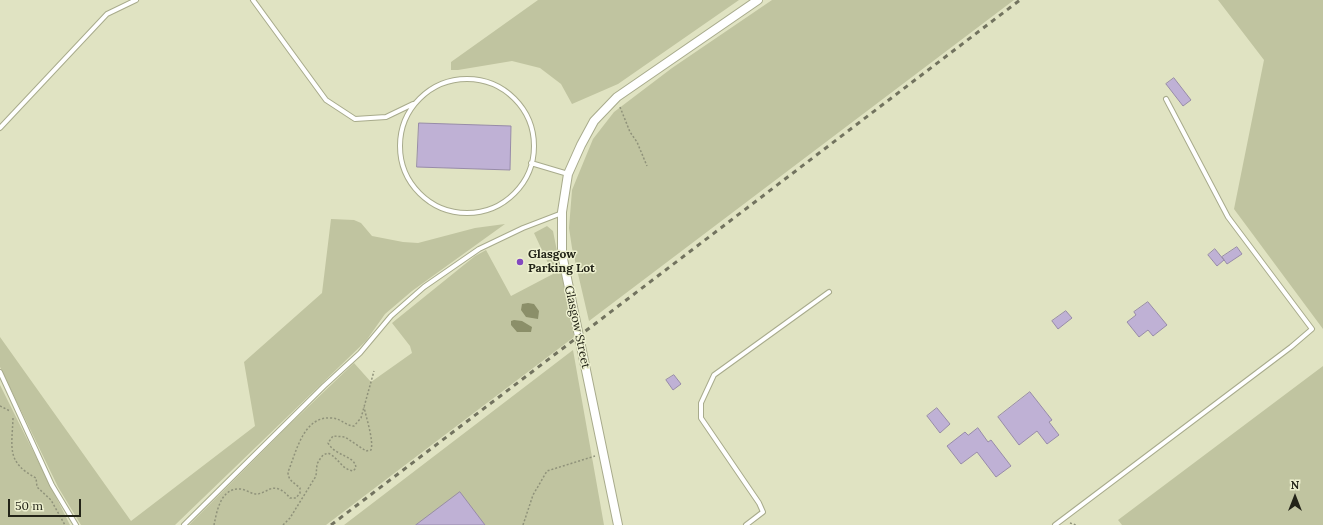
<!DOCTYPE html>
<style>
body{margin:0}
#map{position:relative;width:1323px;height:525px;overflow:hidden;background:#e0e3c2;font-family:Lora,serif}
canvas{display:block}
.north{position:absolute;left:1275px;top:477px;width:40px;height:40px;-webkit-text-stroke:3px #edf0cf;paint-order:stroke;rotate:0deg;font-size:11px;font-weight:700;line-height:16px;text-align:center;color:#232418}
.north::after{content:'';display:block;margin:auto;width:14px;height:18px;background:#232418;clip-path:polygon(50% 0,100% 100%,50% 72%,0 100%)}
.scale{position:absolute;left:8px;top:499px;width:73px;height:18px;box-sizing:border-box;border:2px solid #232418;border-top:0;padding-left:5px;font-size:12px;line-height:14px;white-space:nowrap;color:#232418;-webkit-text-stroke:3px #edf0cf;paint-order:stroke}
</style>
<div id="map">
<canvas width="1323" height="525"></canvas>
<div class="north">N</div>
<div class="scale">50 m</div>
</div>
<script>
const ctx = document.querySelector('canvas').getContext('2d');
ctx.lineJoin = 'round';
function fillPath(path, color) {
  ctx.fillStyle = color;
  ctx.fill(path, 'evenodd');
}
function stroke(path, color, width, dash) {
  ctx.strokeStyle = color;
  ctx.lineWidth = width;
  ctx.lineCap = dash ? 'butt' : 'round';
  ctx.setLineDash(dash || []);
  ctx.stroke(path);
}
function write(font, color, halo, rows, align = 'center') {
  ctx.font = font + ' Lora,serif';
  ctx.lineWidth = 3;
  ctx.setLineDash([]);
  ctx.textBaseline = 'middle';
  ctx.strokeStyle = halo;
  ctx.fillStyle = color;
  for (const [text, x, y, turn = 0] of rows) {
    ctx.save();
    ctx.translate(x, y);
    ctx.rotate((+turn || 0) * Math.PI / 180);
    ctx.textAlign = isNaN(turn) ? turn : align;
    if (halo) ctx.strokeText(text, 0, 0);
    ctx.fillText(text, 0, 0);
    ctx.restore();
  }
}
fillPath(new Path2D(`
 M538,0H739L618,84L572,104L561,84L540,68L512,61L458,70H451V62Z
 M772,0H1014L589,321L572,248L569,228L572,190L593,139L614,112L672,68Z
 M1218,0H1323V329L1234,209L1264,60Z
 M331,219L354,220L361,223L372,236L403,242L418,243L475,228L505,224L412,291L385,314L366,341L175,525H81L58,487L0,367V337L131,521L255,426L244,362L322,293Z
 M547,226L553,231L574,337L326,525H189L287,427L354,363L371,382L412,353L410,346L392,323L475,256L486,250L511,296L553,274L534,233Z
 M573,350L604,525H344Z
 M1323,366V525H1122L1118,520Z
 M0,385L70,525H0Z`), '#c0c4a0');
fillPath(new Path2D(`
 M528,303L534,304L539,311L538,319L526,317L521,310L522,304Z
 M514,320L522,321L532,327L531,332H517L511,325V321Z`), '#8b8f69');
const building = new Path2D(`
 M1174,78L1191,100L1183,106L1166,84Z
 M419,123L511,126L510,170L417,167Z
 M1237,247L1242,254L1227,264L1222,257Z
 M1215,249L1224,260L1217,266L1208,255Z
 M1148,302L1167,325L1153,336L1148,330L1139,337L1127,322L1136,315L1134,312Z
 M1066,311L1072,318L1058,329L1052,321Z
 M674,375L681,384L673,390L666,380Z
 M1030,392L1052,420L1049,422L1059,435L1047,444L1037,431L1019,445L998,417Z
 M937,408L950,424L940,433L927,416Z
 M978,428L988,442L991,440L1011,466L996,477L977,452L961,464L947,446L965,432L968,435Z
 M460,492L485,525H416Z`);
fillPath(building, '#bfb1d5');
stroke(building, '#978ba8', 1);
const service = new Path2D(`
 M253,0L326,100L355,119L386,117L413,104
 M400 146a67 67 0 1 1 134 0a67 67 0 1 1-134 0Z
 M0,128L107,14L136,0
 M531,163L568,174
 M0,372L52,485L76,525
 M184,525L324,386L360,353L391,316L424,287L479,249L523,228L562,213
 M746,525L763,512L759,503L701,418V403L714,375L829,292
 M1055,525L1291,347L1312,329L1228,217L1166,99`);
const minor = new Path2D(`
 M618,525L562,254V212L568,174L581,145L594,121L617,97L758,0`);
stroke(service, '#a8ab8c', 6);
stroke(minor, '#a8ab8c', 10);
stroke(new Path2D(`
 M620,107L630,132L637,142L647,166
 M0,406L10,411
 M13,418C12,448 6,462 36,478L37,487L51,500L65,525
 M1070,523L1076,525
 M214,525C217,510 221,488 240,489C246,489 252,495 258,494C262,493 266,491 270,489C278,486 285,492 290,498H296L300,493V488C295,483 288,481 288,472C296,453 303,416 331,418C341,418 346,426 354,426L361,418L374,371
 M283,525L290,518L316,476L317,464L320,459L323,455L328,453C339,458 341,469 353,471L356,468C355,455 336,457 328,443L333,436L345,437L366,451L371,450C374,441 366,417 364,407
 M523,525L533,495L547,471L595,456`), '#8f927a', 1.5, [2, 2]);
stroke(service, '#fff', 4);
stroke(minor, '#fff', 8);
stroke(new Path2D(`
 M331,525L1020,0`), '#72735f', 3, [5, 5]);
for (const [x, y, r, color] of [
 [520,262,4,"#8248bf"]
]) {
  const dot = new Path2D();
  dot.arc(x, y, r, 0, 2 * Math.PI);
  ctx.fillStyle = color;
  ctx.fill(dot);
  stroke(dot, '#edf0cf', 1.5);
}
write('bold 12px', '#232418', '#edf0cf', [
 ["Glasgow",528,255],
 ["Parking Lot",528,269]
], 'left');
write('12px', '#232418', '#edf0cf', [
 ["Glasgow Street",577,327,78]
]);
</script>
